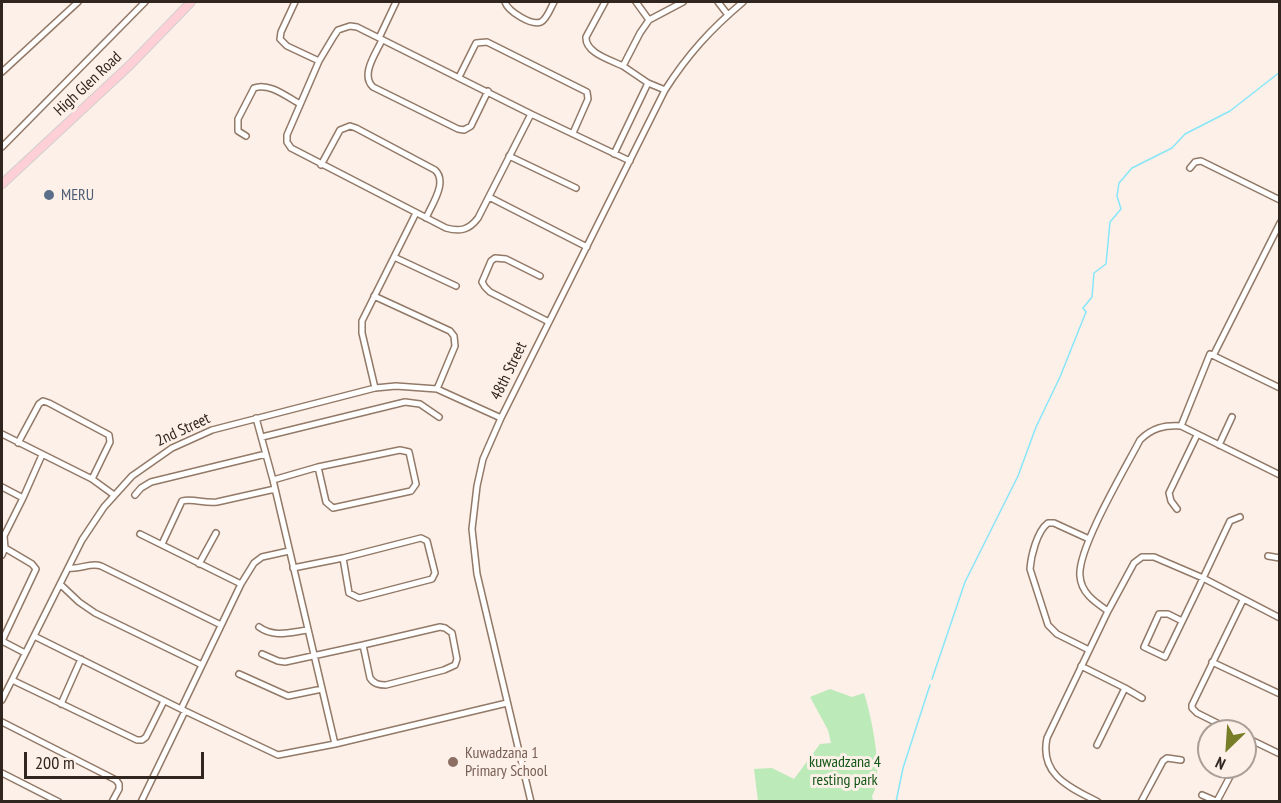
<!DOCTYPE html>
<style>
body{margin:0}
#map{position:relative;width:1281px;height:803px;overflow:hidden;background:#fcf0e8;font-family:"PT Sans Narrow",sans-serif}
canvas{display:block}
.frame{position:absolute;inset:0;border:3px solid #31261f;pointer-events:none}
.north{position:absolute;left:1197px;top:719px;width:60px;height:60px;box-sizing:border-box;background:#fcf0e8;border:2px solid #ab9f98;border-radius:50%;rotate:205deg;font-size:16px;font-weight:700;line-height:24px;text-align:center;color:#31261f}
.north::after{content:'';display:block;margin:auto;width:21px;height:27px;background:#787d27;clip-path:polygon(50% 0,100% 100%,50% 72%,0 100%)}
.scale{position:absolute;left:24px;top:752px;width:180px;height:27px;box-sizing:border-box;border:3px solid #31261f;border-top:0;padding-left:8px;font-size:18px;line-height:21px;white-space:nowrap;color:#31261f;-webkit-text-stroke:4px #fcf0e8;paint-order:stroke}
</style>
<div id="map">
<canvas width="1281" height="803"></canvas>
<div class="frame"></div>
<div class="north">N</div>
<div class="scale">200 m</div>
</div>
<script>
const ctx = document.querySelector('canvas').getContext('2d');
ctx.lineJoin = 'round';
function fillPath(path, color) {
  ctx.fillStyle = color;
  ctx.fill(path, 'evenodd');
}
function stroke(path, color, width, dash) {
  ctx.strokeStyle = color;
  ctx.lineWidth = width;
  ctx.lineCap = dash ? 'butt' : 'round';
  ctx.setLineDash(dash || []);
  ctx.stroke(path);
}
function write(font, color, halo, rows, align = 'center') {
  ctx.font = font + ' "PT Sans Narrow",sans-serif';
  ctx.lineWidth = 6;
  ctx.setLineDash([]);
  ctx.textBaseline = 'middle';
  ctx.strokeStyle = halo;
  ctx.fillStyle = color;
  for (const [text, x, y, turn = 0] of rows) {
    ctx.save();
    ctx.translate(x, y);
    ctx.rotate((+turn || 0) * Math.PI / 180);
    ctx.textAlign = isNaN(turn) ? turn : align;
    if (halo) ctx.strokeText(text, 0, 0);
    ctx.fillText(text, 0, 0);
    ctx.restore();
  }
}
fillPath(new Path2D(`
 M830,689L852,697L864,693C871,714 885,778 872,796L873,801H758L754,769L772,768L794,779L820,744L831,743L828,730L810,697Z`), '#bceab9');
stroke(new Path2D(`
 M932,679L965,582L1018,476L1036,427L1060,377L1086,312L1083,308L1092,297L1094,273L1106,264L1110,222L1121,209L1117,196L1119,183L1132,168L1172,148L1185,134L1230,111L1280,72
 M896,802L903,768L930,685`), '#88e6f9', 1.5);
const minor = new Path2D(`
 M295,2L281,32L280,39L287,46L319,61
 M505,2C508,11 531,26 541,22C547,19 551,7 554,2
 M605,2L586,37C585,53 611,60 623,66
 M636,2L649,20
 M718,2L728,15
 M350,26L357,27L531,114L478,218C469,230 460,232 446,228L291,148L287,142V135L319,61L334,36L338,30Z
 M379,38L396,2
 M382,40C376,53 360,75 373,87L458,129L464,130L471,126L488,91
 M2,72L78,2
 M459,77L476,43L487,42L587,92L588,99L573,133
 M665,90L648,83L623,66L640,33L649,20L683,2
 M531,114L630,161
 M246,136L238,131V119L254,88C269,82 287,97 300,104
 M2,147L145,2
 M614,154L648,83
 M509,156L576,188
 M321,165L340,130L350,126L356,128L435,170C448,182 432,204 426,218
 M1190,168L1195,162L1201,161L1280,200
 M489,197L587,247
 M394,257L456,286
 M540,276L506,259L495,258L491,261L482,282L485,287L490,292L549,322
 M374,296L450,331L454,336L455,346L437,389
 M1214,354L1280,223
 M375,388L362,333V321L416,213
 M256,418L273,480L335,744
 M1181,426L1210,354L1280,388
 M2,434L92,479L114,495
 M262,437L405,402L420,404L439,417
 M18,443L39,404L43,401L49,403L109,435L110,442L92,479
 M1219,445L1232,417
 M273,480L318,467L400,450L409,452L416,484L411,491L333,508L326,502L318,467
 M2,487L23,498L4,536L2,535
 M135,495L141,488L151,482L266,454
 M23,498L42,455
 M1177,509L1171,501L1169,493L1197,435
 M140,534L241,584
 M162,544L182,501C193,498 205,504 217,502L275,489
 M2,555L5,548L4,536
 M1268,556L1280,558
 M199,564L216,533
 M68,568C80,570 90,562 101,566L221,625
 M293,568L343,558L349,593L359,598L432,579L435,573L427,541L421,538L343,558
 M60,584L79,602L95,613L202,665
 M1108,611C1095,602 1081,593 1080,576C1077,549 1126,467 1140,440C1152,428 1164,425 1181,426L1280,475
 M1182,621L1168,614H1159L1144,647L1165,657C1187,612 1209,566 1230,521L1240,517
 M259,627C274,638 291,632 308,630
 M34,636L185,711L278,755L335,744L507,703
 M2,641L36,569L32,564L5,548
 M2,641L25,653
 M1089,650L1057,634L1048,625L1030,569C1031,556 1037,531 1048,523H1054L1089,539
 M262,654L278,661L285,662L363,645L370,678C374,684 379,685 386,685L444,670L455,665L457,659L452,633L445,628L440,627L363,645
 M1212,662L1280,694
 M1081,666L1125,688L1097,745
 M239,674L288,696L322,689
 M12,680L137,740H142L146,737L164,701
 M1125,688L1142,698
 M2,700L82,540L104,507L132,476L172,448L212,430L375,388L396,386L437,389L501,418
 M61,704L81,659
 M181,709L241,584L254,563L262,557L289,551
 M2,722L116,780L119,784V789L112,802
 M1233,731L1197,713L1192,708V705L1243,600
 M1245,737L1280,754
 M1245,748L1249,739
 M2,773L59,802
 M1202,795L1218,802
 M1217,801L1235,767
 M141,802L185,711
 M531,802L477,574L472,529L477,486L483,459L501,418L665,90C688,54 711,29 743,2
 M1098,802C1072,788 1039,776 1047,738L1108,611L1134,563L1142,557H1154L1203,578L1280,618
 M1141,802L1163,761L1167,758L1181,760`);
const primary = new Path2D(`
 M2,184L130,65L191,2`);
stroke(minor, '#937967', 8);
stroke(primary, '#d2cfce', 10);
stroke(minor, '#fff', 5);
stroke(primary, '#fed0d6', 8);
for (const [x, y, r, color] of [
 [49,195,6,"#5c6f8a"],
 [453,762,6,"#8d6e63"]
]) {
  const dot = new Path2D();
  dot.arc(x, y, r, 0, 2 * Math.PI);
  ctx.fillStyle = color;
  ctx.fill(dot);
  stroke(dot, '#fcf0e8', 2);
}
write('16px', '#31261f', '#fcf0e8', [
 ["High Glen Road",88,84,-43],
 ["48th Street",509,371,-64],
 ["2nd Street",183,430,-25]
]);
write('16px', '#4e5e75', '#fcf0e8', [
 ["MERU",61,195]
], 'left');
write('16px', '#785e54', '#fcf0e8', [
 ["Kuwadzana 1",465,753],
 ["Primary School",465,771]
], 'left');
write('16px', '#125615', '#fcf0e8', [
 ["kuwadzana 4",845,762],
 ["resting park",845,780]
]);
</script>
